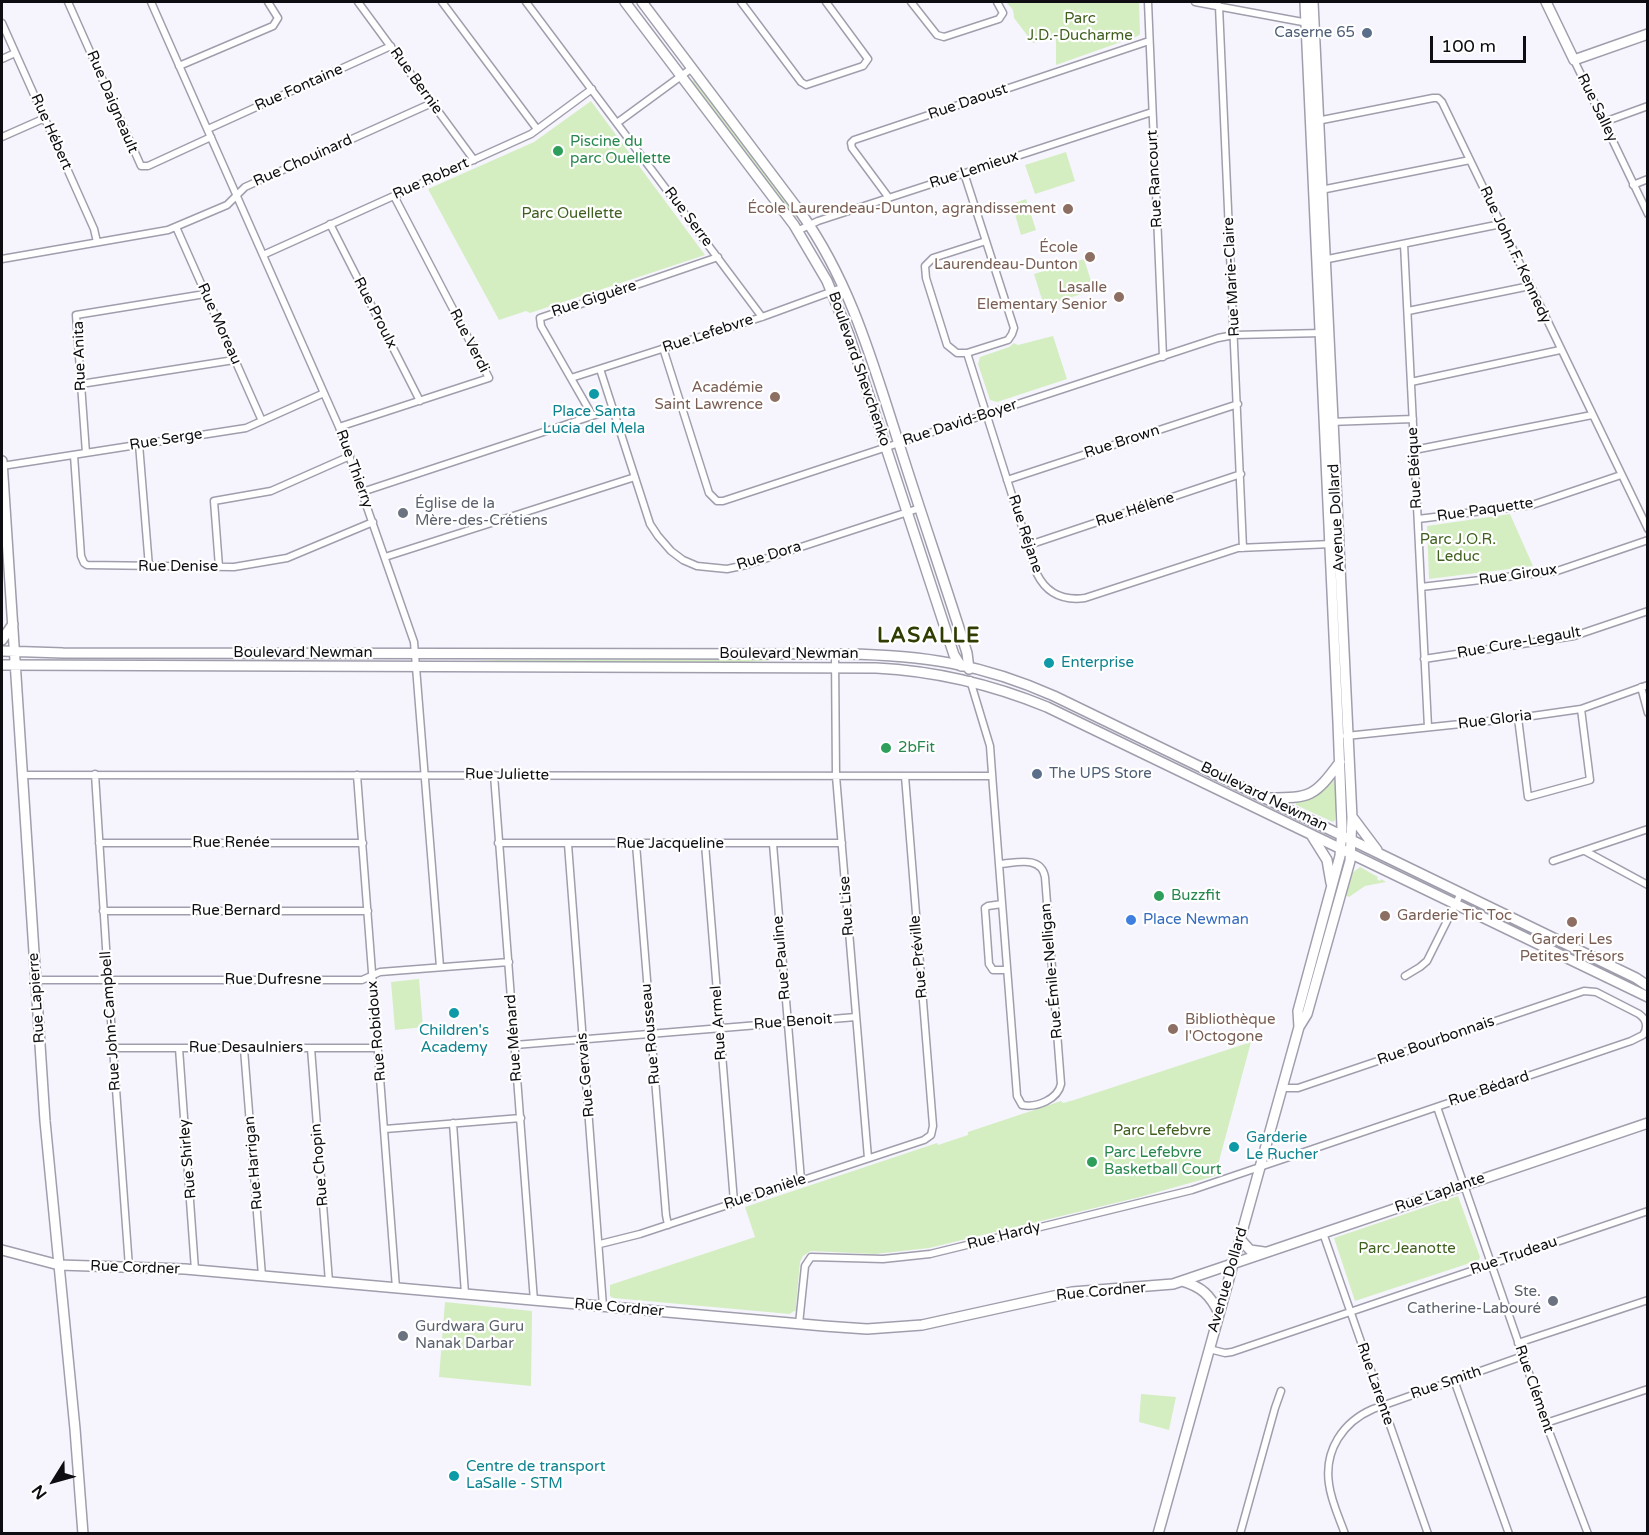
<!DOCTYPE html>
<meta charset="utf-8">
<style>
body{margin:0}
#map{position:relative;width:1649px;height:1535px;overflow:hidden;background:#f6f5fe;font-family:"Varela Round",sans-serif}
canvas{display:block}
.frame{position:absolute;inset:0;border:3px solid #0e0d12;pointer-events:none}
.north{position:absolute;left:24px;top:1451px;width:60px;height:60px;-webkit-text-stroke:4px #fff;paint-order:stroke;rotate:233deg;font-size:16px;font-weight:700;line-height:24px;text-align:center;color:#0e0d12}
.north::after{content:'';display:block;margin:auto;width:21px;height:27px;background:#0e0d12;clip-path:polygon(50% 0,100% 100%,50% 72%,0 100%)}
.scale{position:absolute;left:1430px;top:36px;width:96px;height:27px;box-sizing:border-box;border:3px solid #0e0d12;border-top:0;padding-left:8px;font-size:18px;line-height:21px;white-space:nowrap;color:#0e0d12;-webkit-text-stroke:4px #fff;paint-order:stroke}
</style>
<div id="map">
<canvas width="1649" height="1535"></canvas>
<div class="frame"></div>
<div class="north">N</div>
<div class="scale">100 m</div>
</div>
<script>
const ctx = document.querySelector('canvas').getContext('2d');
ctx.lineJoin = 'round';
function fillPath(path, color) {
  ctx.fillStyle = color;
  ctx.fill(path, 'evenodd');
}
function stroke(path, color, width, dash) {
  ctx.strokeStyle = color;
  ctx.lineWidth = width;
  ctx.lineCap = dash ? 'butt' : 'round';
  ctx.setLineDash(dash || []);
  ctx.stroke(path);
}
function write(font, color, halo, rows, align = 'center') {
  ctx.font = font + ' "Varela Round",sans-serif';
  ctx.lineWidth = 4.5;
  ctx.setLineDash([]);
  ctx.textBaseline = 'middle';
  ctx.strokeStyle = halo;
  ctx.fillStyle = color;
  for (const [text, x, y, turn = 0] of rows) {
    ctx.save();
    ctx.translate(x, y);
    ctx.rotate((+turn || 0) * Math.PI / 180);
    ctx.textAlign = isNaN(turn) ? turn : align;
    if (halo) ctx.strokeText(text, 0, 0);
    ctx.fillText(text, 0, 0);
    ctx.restore();
  }
}
fillPath(new Path2D(`
 M1006,2H1139L1140,34L1138,36L1056,65V37L1033,43L1014,18L1013,10Z
 M694,80L797,217L795,218L692,81Z
 M591,101L705,255L530,313L526,311L499,320L428,189L534,142Z
 M1066,152L1075,181L1035,194L1025,165Z
 M1026,199L1036,230L1021,235L1012,204Z
 M1084,259L1094,290L1044,306L1034,274Z
 M1053,336L1067,379L997,402L990,400L978,364L980,357L1009,347L1014,343L1018,345Z
 M1510,514L1533,566L1429,579L1427,526Z
 M786,659L746,662L469,661L498,660Z
 M1334,777L1337,811L1335,812V820L1333,822L1296,805V803L1293,802C1312,794 1320,795 1334,777Z
 M1360,867L1378,877L1377,879L1380,881L1381,879L1386,882L1365,886L1349,897L1345,895L1352,873Z
 M419,979L423,1027L395,1030L391,982Z
 M1251,1042L1215,1176L1140,1197L929,1248L875,1254L811,1251L803,1256L800,1262L796,1305L797,1311H794L790,1314L613,1298L610,1296V1285L755,1237L745,1207L937,1143L938,1145L968,1135V1132L1061,1101L1063,1103L1074,1100Z
 M1458,1196L1480,1257L1479,1260L1355,1301L1334,1238Z
 M445,1302L532,1311L531,1386L439,1377Z
 M1141,1394L1176,1397L1169,1430L1139,1422Z`), '#d4eec1');
const street = new Path2D(`
 M68,2L141,166H148L211,137
 M151,2L339,427L414,642L440,967
 M358,2L474,160
 M442,2L537,129
 M526,2L762,317
 M741,2L801,82L806,85L863,66L868,59L826,2
 M911,2L937,35L944,37L999,19L1003,13L997,2
 M1148,2L1163,357
 M1195,2L1308,23
 M1219,6L1243,548
 M2,23L94,229L97,242
 M2,59L15,53
 M1574,60L1648,214
 M179,66L273,26L278,18L268,2
 M1317,121L1433,98H1438L1442,102L1648,529
 M1604,122L1648,106
 M617,123L692,68
 M208,129L391,46
 M2,137L45,118
 M964,173L1014,328L1012,334L1008,340L967,353H957L947,345L926,278L925,266L933,258L986,241
 M1633,185L1648,179
 M1321,190L1470,160
 M889,198L852,148L851,143L854,140L1149,41
 M330,224L420,401
 M176,227L262,421
 M797,231L818,221L1152,112
 M1404,244L1428,727
 M263,255L531,134L592,89
 M2,259L168,230L227,205L245,187L432,103
 M1323,260L1501,224
 M1408,311L1530,286
 M663,348L709,493L717,501H723L1218,338L1234,335L1322,333
 M967,353L1037,574C1047,594 1063,601 1085,598L1238,548L1332,544
 M600,369L650,524L658,536L671,551L683,560L697,566L727,569L746,565L920,508
 M571,378L762,317L844,287
 M1411,382L1560,350
 M81,384L234,360
 M592,415L541,326L540,318L718,257
 M1329,422L1413,419
 M339,427L489,378L394,196
 M139,444L149,567
 M1414,450L1592,415
 M86,453L76,315L205,294
 M74,455L81,556L84,563L87,565L234,567L287,558L373,522
 M2,466L246,428L324,393
 M1007,480L1238,404
 M362,492L613,409
 M1418,519L1532,505L1621,475
 M1029,545L1241,474
 M385,557L635,477
 M219,567L214,501L271,491L350,456
 M1421,587L1557,571L1648,540
 M835,654L836,776L868,1158
 M1424,659L1574,636L1648,611
 M970,680L990,746L993,787L1017,1096L1022,1105C1037,1108 1058,1099 1061,1084L1045,877C1041,855 1016,863 999,864
 M1641,687L1648,713
 M1518,718L1528,797L1590,780L1581,709
 M1346,736L1518,718L1581,709L1648,685
 M95,774L108,979L129,1267
 M23,775L992,776
 M357,775L396,1288
 M494,775L534,1301
 M99,843H363
 M498,843H842
 M568,844L603,1306
 M636,844L666,1215L668,1225
 M705,844L734,1202
 M773,844L801,1180
 M1585,851L1648,885
 M1553,861L1648,829
 M1002,904L988,906L985,908L989,964L993,970H1007
 M103,911H368
 M1405,976L1420,967L1427,961L1461,893
 M36,980H362L380,972L509,962
 M515,1045L856,1017
 M113,1048H378
 M179,1048L195,1270
 M311,1048L329,1282
 M244,1049L262,1276
 M1437,1107L1550,1434L1588,1534
 M453,1123L465,1294
 M385,1129L521,1118
 M1323,1233L1428,1534
 M600,1244L640,1234L924,1140L931,1135L933,1126L905,776
 M799,1324L805,1266L811,1257L883,1259L930,1254L1192,1190L1631,1041L1643,1035C1649,1026 1646,1019 1639,1014L1596,992L1584,991L1298,1088H1282
 M1518,1343L1648,1300
 M1209,1349L1225,1353L1232,1352L1648,1211
 M1454,1380L1509,1534
 M1546,1423L1648,1389
 M1240,1534L1275,1408L1281,1391
 M1345,1534C1339,1517 1331,1501 1329,1484C1324,1450 1343,1422 1373,1409L1523,1356`);
const secondary = new Path2D(`
 M625,2L794,225L827,281L849,335L954,655L961,666
 M642,2L801,213C851,283 873,364 899,444C921,514 945,583 967,653L969,669
 M1546,2L1574,60L1648,34
 M2,461L45,1121L75,1429L83,1534
 M2,640L13,624
 M2,651L63,653L846,654C923,655 982,664 1054,696L1636,978L1648,986
 M2,665L876,668C937,671 991,684 1047,707L1648,997
 M1268,798C1311,798 1314,797 1340,762
 M1353,818L1377,850
 M1312,836L1327,860L1331,883
 M1299,1027L1298,1011L1340,856L1342,828L1338,722L1305,2
 M1240,1239L1250,1250L1264,1252
 M2,1250L59,1265L185,1269L824,1326L867,1329L922,1325L1072,1292L1173,1284L1648,1123
 M1182,1281C1202,1287 1210,1295 1219,1313
 M1158,1534L1299,1027L1307,1014L1350,861L1352,818L1313,2`);
stroke(street, '#a09eac', 9);
stroke(secondary, '#a09eac', 12);
stroke(street, '#fff', 6);
stroke(secondary, '#fff', 9);
for (const [x, y, r, color] of [
 [1367,33,6,"#5c6f8a"],
 [558,151,6,"#2e9e5b"],
 [1068,209,6,"#8d6e63"],
 [1090,257,6,"#8d6e63"],
 [1119,297,6,"#8d6e63"],
 [594,394,6,"#0f9aa8"],
 [775,397,6,"#8d6e63"],
 [403,513,6,"#6b7280"],
 [1049,663,6,"#0f9aa8"],
 [886,748,6,"#2e9e5b"],
 [1037,774,6,"#5c6f8a"],
 [1159,896,6,"#2e9e5b"],
 [1385,916,6,"#8d6e63"],
 [1131,920,6,"#3f7fe0"],
 [1572,922,6,"#8d6e63"],
 [454,1013,6,"#0f9aa8"],
 [1173,1029,6,"#8d6e63"],
 [1234,1147,6,"#0f9aa8"],
 [1092,1162,6,"#2e9e5b"],
 [1553,1301,6,"#6b7280"],
 [403,1336,6,"#6b7280"],
 [454,1476,6,"#0f9aa8"]
]) {
  const dot = new Path2D();
  dot.arc(x, y, r, 0, 2 * Math.PI);
  ctx.fillStyle = color;
  ctx.fill(dot);
  stroke(dot, '#fff', 2);
}
write('15px', '#3f5f1e', '#fff', [
 ["Parc",1080,19],
 ["J.D.-Ducharme",1080,36],
 ["Parc Ouellette",572,214],
 ["Parc J.O.R.",1458,540],
 ["Leduc",1458,557],
 ["Parc Lefebvre",1162,1131],
 ["Parc Jeanotte",1407,1249]
]);
write('15px', '#4e5e75', '#fff', [
 ["Caserne 65",1355,33],
 ["The UPS Store",1049,774,"left"]
], 'right');
write('15px', '#0e0d12', '#fff', [
 ["Rue Bernie",416,81,54],
 ["Rue Fontaine",299,88,-24],
 ["Rue Daigneault",112,102,67],
 ["Rue Daoust",968,102,-19],
 ["Rue Salley",1597,108,64],
 ["Rue Hébert",51,132,66],
 ["Rue Chouinard",303,161,-24],
 ["Rue Lemieux",974,170,-18],
 ["Rue Robert",431,179,-24],
 ["Rue Rancourt",1155,179,-93],
 ["Rue Serre",688,217,53],
 ["Rue John F. Kennedy",1515,255,65],
 ["Rue Marie-Claire",1232,277,-93],
 ["Rue Giguère",594,299,-18],
 ["Rue Proulx",375,313,63],
 ["Rue Moreau",219,324,66],
 ["Rue Lefebvre",708,334,-18],
 ["Rue Verdi",469,341,63],
 ["Rue Anita",80,356,-92],
 ["Boulevard Shevchenko",859,369,71],
 ["Rue David-Boyer",960,423,-18],
 ["Rue Serge",166,440,-9],
 ["Rue Brown",1122,442,-18],
 ["Rue Béique",1415,468,-93],
 ["Rue Thierry",354,469,70],
 ["Rue Hélène",1135,510,-18],
 ["Rue Paquette",1485,510,-8],
 ["Avenue Dollard",1337,518,-93],
 ["Rue Réjane",1025,534,72],
 ["Rue Dora",769,556,-17],
 ["Rue Denise",178,567],
 ["Rue Giroux",1518,575,-8],
 ["Rue Cure-Legault",1519,643,-10],
 ["Boulevard Newman",303,653],
 ["Boulevard Newman",789,654],
 ["Rue Gloria",1495,720,-7],
 ["Rue Juliette",507,775,1],
 ["Boulevard Newman",1264,797,26],
 ["Rue Renée",231,843],
 ["Rue Jacqueline",670,844],
 ["Rue Lise",847,906,-94],
 ["Rue Bernard",236,911],
 ["Rue Préville",919,957,-95],
 ["Rue Pauline",782,958,-95],
 ["Rue Émile-Nelligan",1052,971,-95],
 ["Rue Dufresne",273,980],
 ["Rue Lapierre",37,998,-94],
 ["Rue John-Campbell",111,1021,-94],
 ["Rue Benoit",793,1022,-4],
 ["Rue Armel",719,1023,-94],
 ["Rue Robidoux",377,1031,-95],
 ["Rue Rousseau",651,1034,-95],
 ["Rue Ménard",514,1038,-94],
 ["Rue Bourbonnais",1436,1041,-19],
 ["Rue Desaulniers",246,1048],
 ["Rue Gervais",586,1075,-95],
 ["Rue Bédard",1489,1089,-18],
 ["Rue Shirley",188,1159,-95],
 ["Rue Harrigan",254,1163,-95],
 ["Rue Chopin",320,1165,-95],
 ["Rue Danièle",765,1192,-18],
 ["Rue Laplante",1440,1193,-19],
 ["Rue Hardy",1004,1236,-14],
 ["Rue Trudeau",1514,1256,-19],
 ["Rue Cordner",135,1268,2],
 ["Avenue Dollard",1228,1280,-74],
 ["Rue Cordner",1101,1292,-5],
 ["Rue Cordner",619,1308,5],
 ["Rue Smith",1446,1383,-19],
 ["Rue Larente",1375,1384,71],
 ["Rue Clément",1534,1389,71]
]);
write('15px', '#27864d', '#fff', [
 ["Piscine du",570,142],
 ["parc Ouellette",570,159],
 ["2bFit",898,748],
 ["Buzzfit",1171,896],
 ["Parc Lefebvre",1104,1153],
 ["Basketball Court",1104,1170]
], 'left');
write('15px', '#785e54', '#fff', [
 ["École Laurendeau-Dunton, agrandissement",1056,209],
 ["École",1078,248],
 ["Laurendeau-Dunton",1078,265],
 ["Lasalle",1107,288],
 ["Elementary Senior",1107,305],
 ["Académie",763,388],
 ["Saint Lawrence",763,405],
 ["Garderie Tic Toc",1397,916,"left"],
 ["Garderi Les",1572,940,"center"],
 ["Petites Trésors",1572,957,"center"],
 ["Bibliothèque",1185,1020,"left"],
 ["l'Octogone",1185,1037,"left"]
], 'right');
write('15px', '#0d838f', '#fff', [
 ["Place Santa",594,412,"center"],
 ["Lucia del Mela",594,429,"center"],
 ["Enterprise",1061,663],
 ["Children's",454,1031,"center"],
 ["Academy",454,1048,"center"],
 ["Garderie",1246,1138],
 ["Le Rucher",1246,1155],
 ["Centre de transport",466,1467],
 ["LaSalle - STM",466,1484]
], 'left');
write('15px', '#5b616d', '#fff', [
 ["Église de la",415,504],
 ["Mère-des-Crétiens",415,521],
 ["Ste.",1541,1292,"right"],
 ["Catherine-Labouré",1541,1309,"right"],
 ["Gurdwara Guru",415,1327],
 ["Nanak Darbar",415,1344]
], 'left');
write('15px', '#366cbe', '#fff', [
 ["Place Newman",1143,920]
], 'left');
ctx.letterSpacing = '1.5px';
write('bold 21px', '#2f3d03', '#fff', [
 ["LASALLE",929,636]
]);
ctx.letterSpacing = '0px';
</script>
